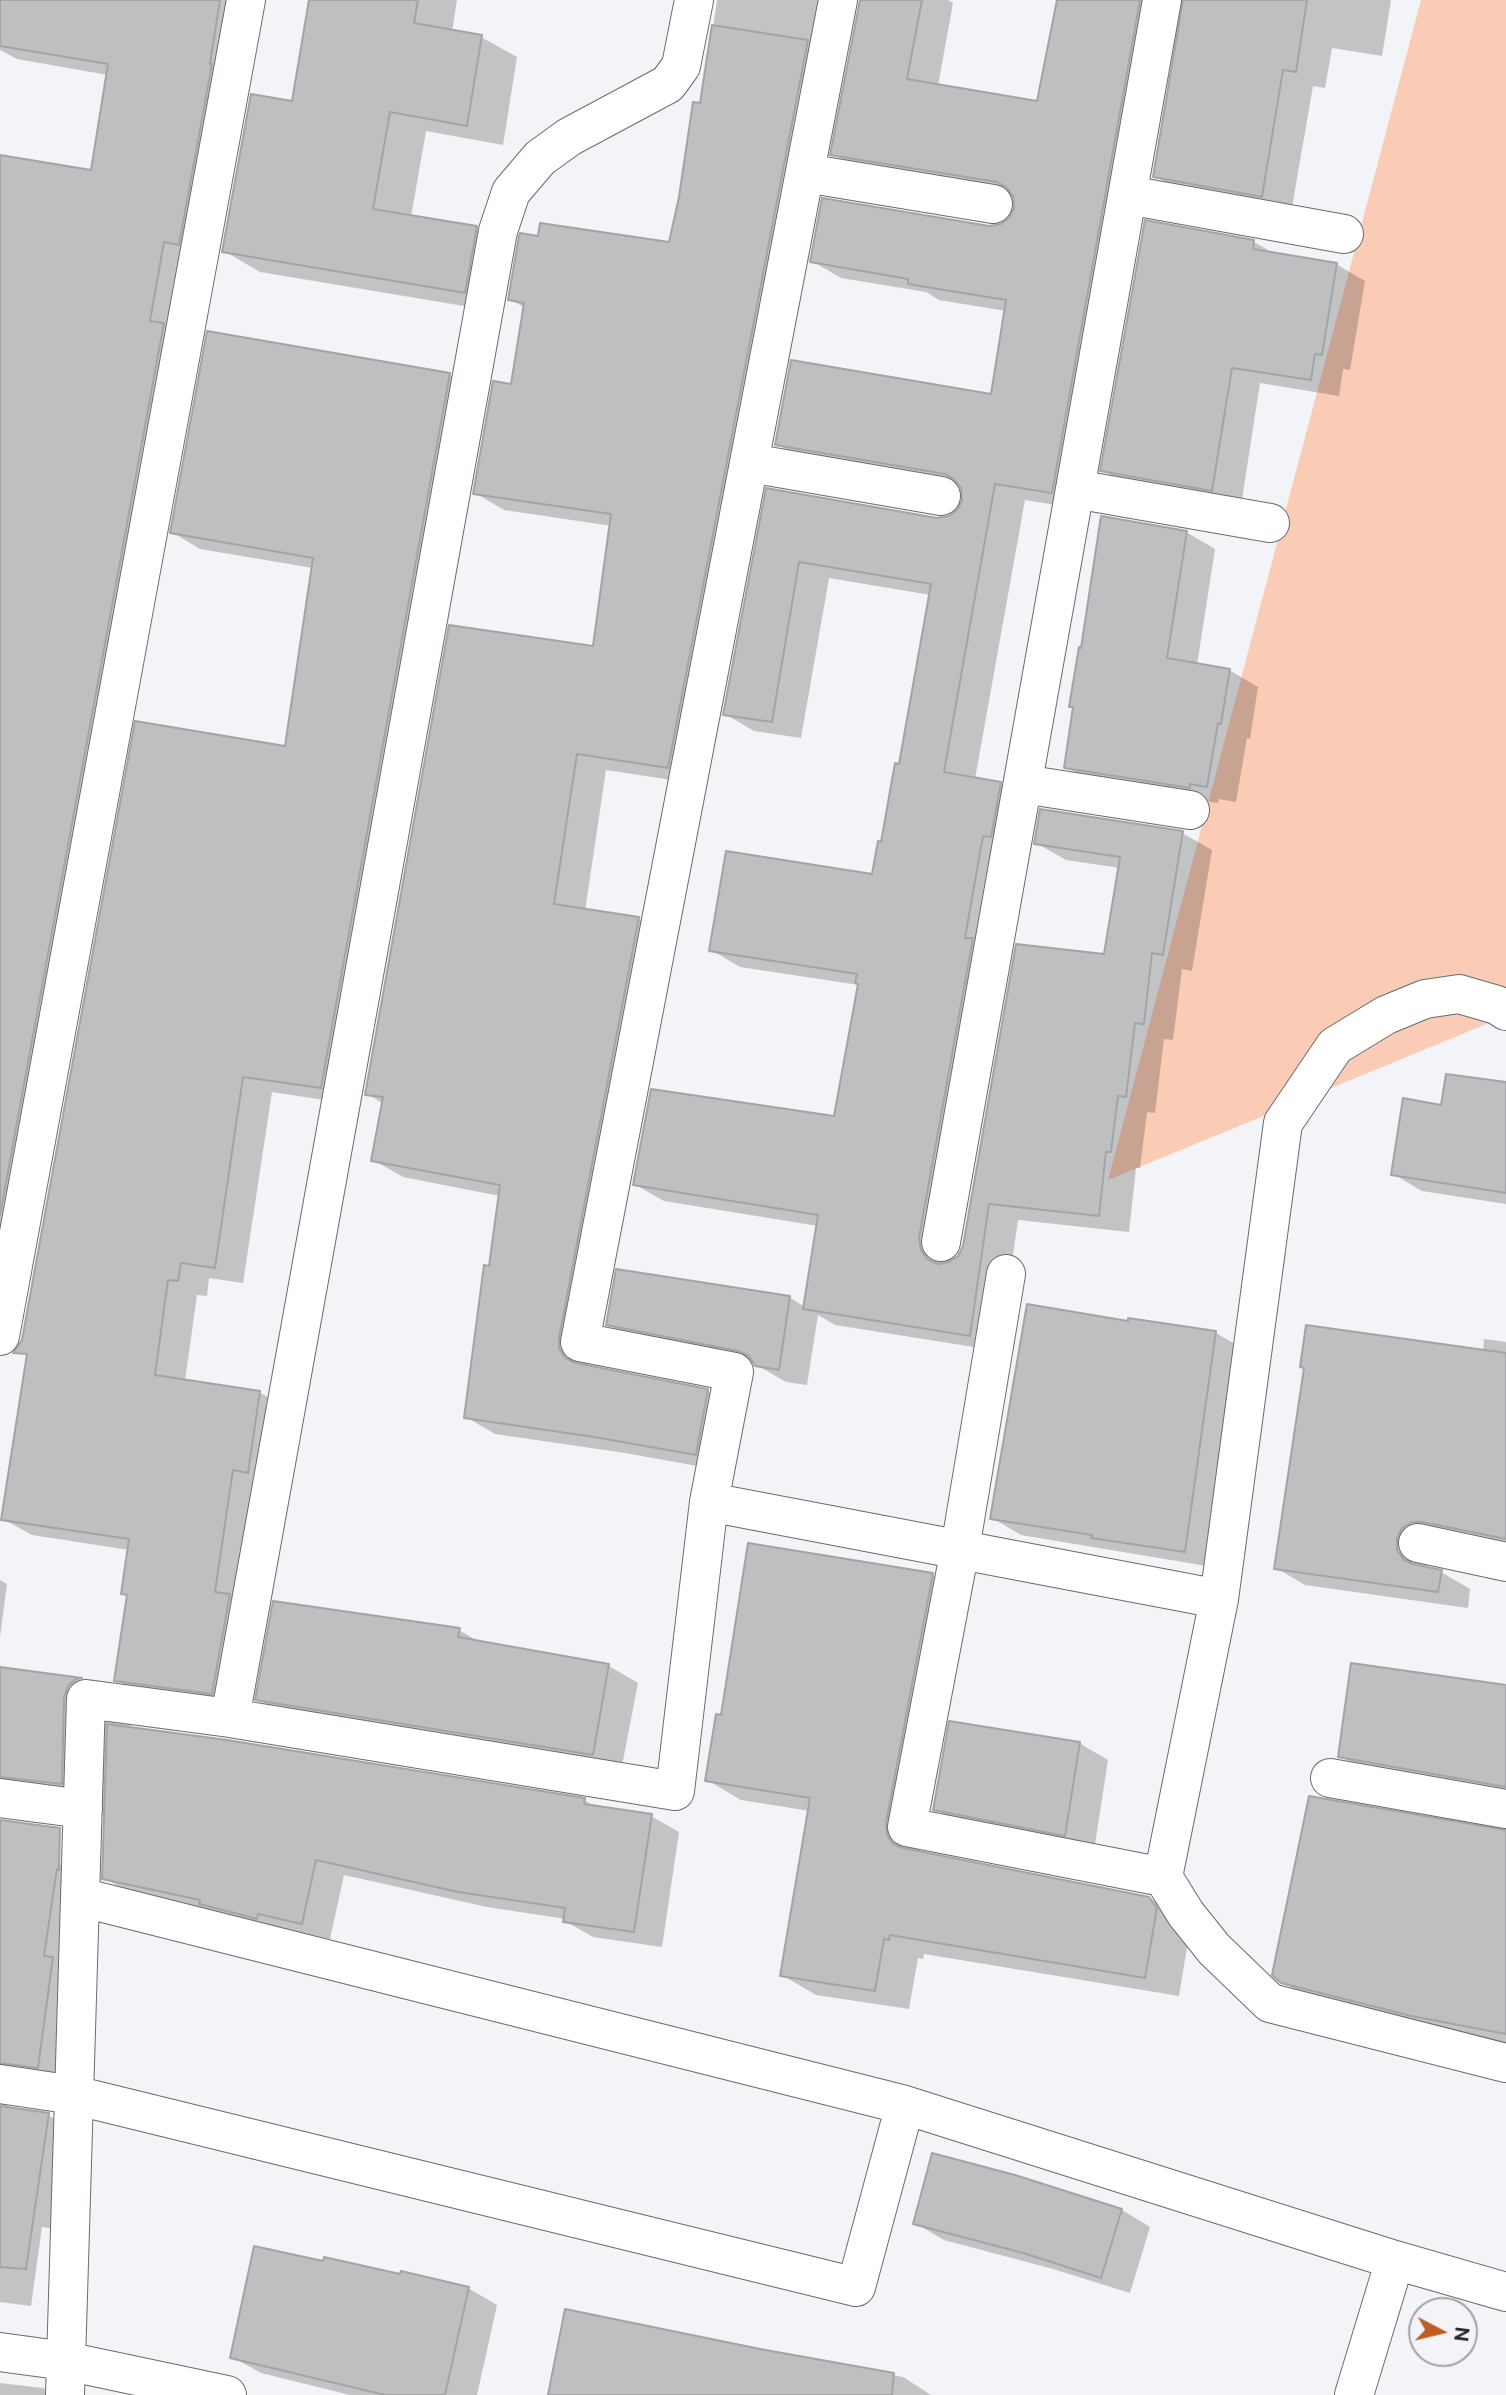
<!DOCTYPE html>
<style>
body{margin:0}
#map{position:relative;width:1506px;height:2395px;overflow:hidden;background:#f2f4f7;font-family:"Public Sans",sans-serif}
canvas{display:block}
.north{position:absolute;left:1408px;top:2297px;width:70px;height:70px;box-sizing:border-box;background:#f2f4f7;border:2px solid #a0a2a4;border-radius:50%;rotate:97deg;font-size:19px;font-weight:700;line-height:28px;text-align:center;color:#262728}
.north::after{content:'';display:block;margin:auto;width:24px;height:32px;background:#c05d23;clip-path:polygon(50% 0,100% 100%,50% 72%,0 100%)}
</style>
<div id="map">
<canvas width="1506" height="2395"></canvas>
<div class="north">N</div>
</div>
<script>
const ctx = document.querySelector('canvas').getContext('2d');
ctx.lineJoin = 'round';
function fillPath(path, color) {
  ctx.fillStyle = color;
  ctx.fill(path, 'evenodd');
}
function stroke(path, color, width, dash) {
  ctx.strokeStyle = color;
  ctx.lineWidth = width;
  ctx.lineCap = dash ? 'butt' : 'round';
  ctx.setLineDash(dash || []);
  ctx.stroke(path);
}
fillPath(new Path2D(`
 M1421,0H1506V1016L1108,1180Z`), '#faccb6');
fillPath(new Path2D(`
 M0,0H253L0,1336V156L92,173L108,75L17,59L0,50Z
 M311,0H457L452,31L481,37L517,57L503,145L426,131L411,217L476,228L512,249L500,312L260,272L224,251L294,103Z
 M717,0H854L698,784L606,770L585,911L639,919L668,936L588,1356V1368L708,1391L737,1408L725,1471L625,1453L495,1434L466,1417L500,1196L403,1177L373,1160L384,1104L367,1094L595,648L612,526L504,510L475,493L513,386L525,308L510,299L670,244L702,105Z
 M861,0H948L953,3L938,86L1038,103L1058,0H1179L1081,509L1025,500L975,779L1000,784L1030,801L949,1256V1264L959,1258L1105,956L1120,868L1066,860L1036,843L1182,833L1212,850L1192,971L1182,969L1173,1040L1164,1039L1155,1113L1147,1112L1140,1168H1136L1129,1232L1018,1220L999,1351L835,1325L818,1315L807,1385L786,1382L755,1364L636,1340L608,1324L789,1297L805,1307L818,1226L664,1201L634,1184L835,1118L859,985L740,967L711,950L874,876L900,766L931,595L829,578L801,738L754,731L725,714L768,490L937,519L950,518L960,511L964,501L963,488L806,461L777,444L992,396L1006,311L939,300L926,292L841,278L812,261L1001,226L1011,220L1016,207L1015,197L862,171L832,154Z
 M1185,0H1391L1382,56L1332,48L1325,88L1313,86L1291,213L1184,193L1155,176Z
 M1254,242L1275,254L1336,264L1365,281L1350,370L1343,369L1339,396L1260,383L1241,506L1131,487L1102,470Z
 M450,375L478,391L350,1104L272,1092L243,1283L209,1278L207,1296L197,1295L185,1381L259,1392L288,1409L241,1709L145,1696L116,1680L129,1596L123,1593L129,1550L32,1535L3,1519L286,748L313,568L200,549L172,532Z
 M1186,532L1215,549L1197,665L1229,670L1258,687L1250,739L1247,738L1236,802L1219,799L1218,803L1094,784L1066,767Z
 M1506,1084V1204L1422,1191L1393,1174L1443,1107Z
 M1130,1320L1216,1333L1245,1350L1213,1567L1021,1535L992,1518Z
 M1484,1339L1506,1342V1548L1425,1556L1426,1569L1441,1572L1470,1589L1468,1608L1305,1585L1276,1568L1483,1352Z
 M933,1575L967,1594L919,1843L920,1854L1149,1898L1184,1918L1190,1929L1179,1996L924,1954L923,1959L918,1958L909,2009L816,1995L782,1975L810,1811L741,1800L707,1780L723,1717Z
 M0,1580L7,1584L0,1637Z
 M459,1630L483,1644L609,1666L638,1683L621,1771L286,1716L257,1699Z
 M0,1667L82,1680L143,1715L132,1723L130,1729L584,1800L598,1808L651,1816L679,1832L662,1947L593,1937L565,1921L566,1919L487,1907L344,1875L330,1939L286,1929L285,1934L132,1894L104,1878L106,1815L0,1800Z
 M1506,1691V1797L1369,1773L1340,1756Z
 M1079,1743L1108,1760L1094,1851L963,1825L935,1809Z
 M1506,1832V2044L1312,1999L1282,1982Z
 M0,1855L57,1863L86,1880L66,2083L7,2099L8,2109L48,2115L77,2132L62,2230L42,2227L31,2306L0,2302Z
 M1122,2210L1150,2227L1130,2293L1053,2269L944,2240L915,2223Z
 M324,2263L468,2288L497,2305L477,2395H350L261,2373L232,2357Z
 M759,2351L903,2377L931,2395H550Z
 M0,2383L43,2388L55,2395H0Z`), '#0003');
const building = new Path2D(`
 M0,0H220L210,64H212L179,245L164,242L150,321L164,323L0,1215V155L91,170L108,64L0,46Z
 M309,0H418L414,23L482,35L467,126L390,112L373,209L477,226L465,293L222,252L251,94L292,101Z
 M860,0H922L907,79L1037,101L1057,0H1140L1052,493L995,484L944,772L1001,782L991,837L983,836L965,938H973L919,1238L921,1250L927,1259L938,1264L949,1262L958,1256L963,1246L1016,944L1104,954L1120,857L1034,844L1040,809L1183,831L1163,955L1152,953L1144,1024L1135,1023L1126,1097L1118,1096L1111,1152H1106L1099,1216L989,1204L970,1336L803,1309L818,1215L633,1185L651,1089L834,1116L858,984L855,983L857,974L709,951L726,851L872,874L878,841L881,842L895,763L899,764L931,584L799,562L772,722L723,715L766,488L937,518L949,516L958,509L962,500L961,488L954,479L945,474L775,445L791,360L991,394L1006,300L908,284V279L810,262L822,198L989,226L1001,224L1009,218L1014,208L1013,196L1006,187L997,182L830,155Z
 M1183,0H1307L1296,72L1283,70L1262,197L1153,177Z
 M712,25L808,40L668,768L577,754L554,904L639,917L559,1338V1348L565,1358L576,1363L708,1389L696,1455L594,1437L464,1418L484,1265L489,1266L500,1185L371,1161L383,1097L365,1095L449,625L593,646L611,514L473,494L493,381L511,384L524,303L508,300L519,236L520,233L538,236L540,223L669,242L679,197L693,102L700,103Z
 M1145,220L1254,240L1253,249L1337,263L1322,355L1315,354L1311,380L1232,368L1212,491L1100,471Z
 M207,331L450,373L321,1088L243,1077L215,1268L181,1263L178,1281L168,1280L155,1375L260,1391L248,1473L233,1470L215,1592L230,1594L212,1694L114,1681L127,1595L121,1594L129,1539L1,1520L27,1354L13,1353L22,1340L135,721L285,746L313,558L170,533Z
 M1101,516L1187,531L1167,658L1230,669L1221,724L1218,723L1207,787L1190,784V788L1064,768L1073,707H1069L1079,647L1081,648Z
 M1446,1074L1506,1082V1193L1391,1175L1403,1098L1441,1105Z
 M616,1269L790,1296L779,1370L755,1366L749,1356L738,1351L606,1325Z
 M1027,1304L1128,1321V1318L1216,1331L1185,1552L1091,1538L1092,1535L990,1519Z
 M1306,1325L1506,1353V1539L1422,1522H1412L1402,1528L1397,1538V1550L1404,1560L1413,1564L1442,1570L1438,1592L1274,1569L1304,1368L1300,1367Z
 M748,1543L933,1573L886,1823L887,1835L893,1844L903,1848L1149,1897L1157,1908L1145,1978L890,1935L889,1940L884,1939L875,1991L780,1976L810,1798L705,1781L716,1714L721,1715Z
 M273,1601L460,1628L458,1637L609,1664L593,1755L255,1700Z
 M1351,1663L1506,1685V1787L1338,1757Z
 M0,1667L82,1678L76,1679L68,1686L64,1698L62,1784L0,1777Z
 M949,1721L1080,1742L1065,1836L933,1810Z
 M107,1724L227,1740L585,1798L584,1804L652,1814L634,1932L563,1922L565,1908L458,1892L316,1860L302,1924L258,1914L257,1919L199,1904L200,1900L102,1879Z
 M1309,1796L1506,1830V2034L1411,2016L1281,1983L1272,1975Z
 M0,1820L60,1828L59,1870L57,1869L44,1956L53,1957L38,2068L0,2063Z
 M0,2106L49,2113L26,2269L0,2267Z
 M932,2153L1015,2175L1122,2209L1101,2278L1023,2253L913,2224Z
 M254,2246L323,2261L324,2257L400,2274L401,2271L469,2287L445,2395H385L230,2358Z
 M565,2309L760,2349L894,2373L892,2395H548Z`);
fillPath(building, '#bdbfc1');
stroke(building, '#a2a4a7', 2);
const street = new Path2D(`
 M838,0L580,1342L734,1372L709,1502L1219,1599
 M805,173L993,204
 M1128,195L1344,234
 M750,463L941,496
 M1075,489L1270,523
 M1023,784L1190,810
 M1506,1011L1497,1005L1459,994L1425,999L1386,1015L1335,1046L1283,1123L1219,1599L1163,1877L1186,1914L1214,1949L1270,2003L1506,2063
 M941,1242L1162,0
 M1006,1274L960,1549L907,1827L1163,1877
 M0,1336L246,0
 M1418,1543L1506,1562
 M230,1718L498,231L511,192L540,158L569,137L668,84L681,66L694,0
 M1330,1778L1506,1809
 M0,1798L83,1809
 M80,1897L905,2105L1395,2260L1506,2292
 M0,2084L74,2095L856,2287L905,2105
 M0,2352L66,2361L227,2395
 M65,2395L86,1699L230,1718L675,1791L709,1502
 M1354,2395L1395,2260`);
stroke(street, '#696c6e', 40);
stroke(street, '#fff', 38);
</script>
